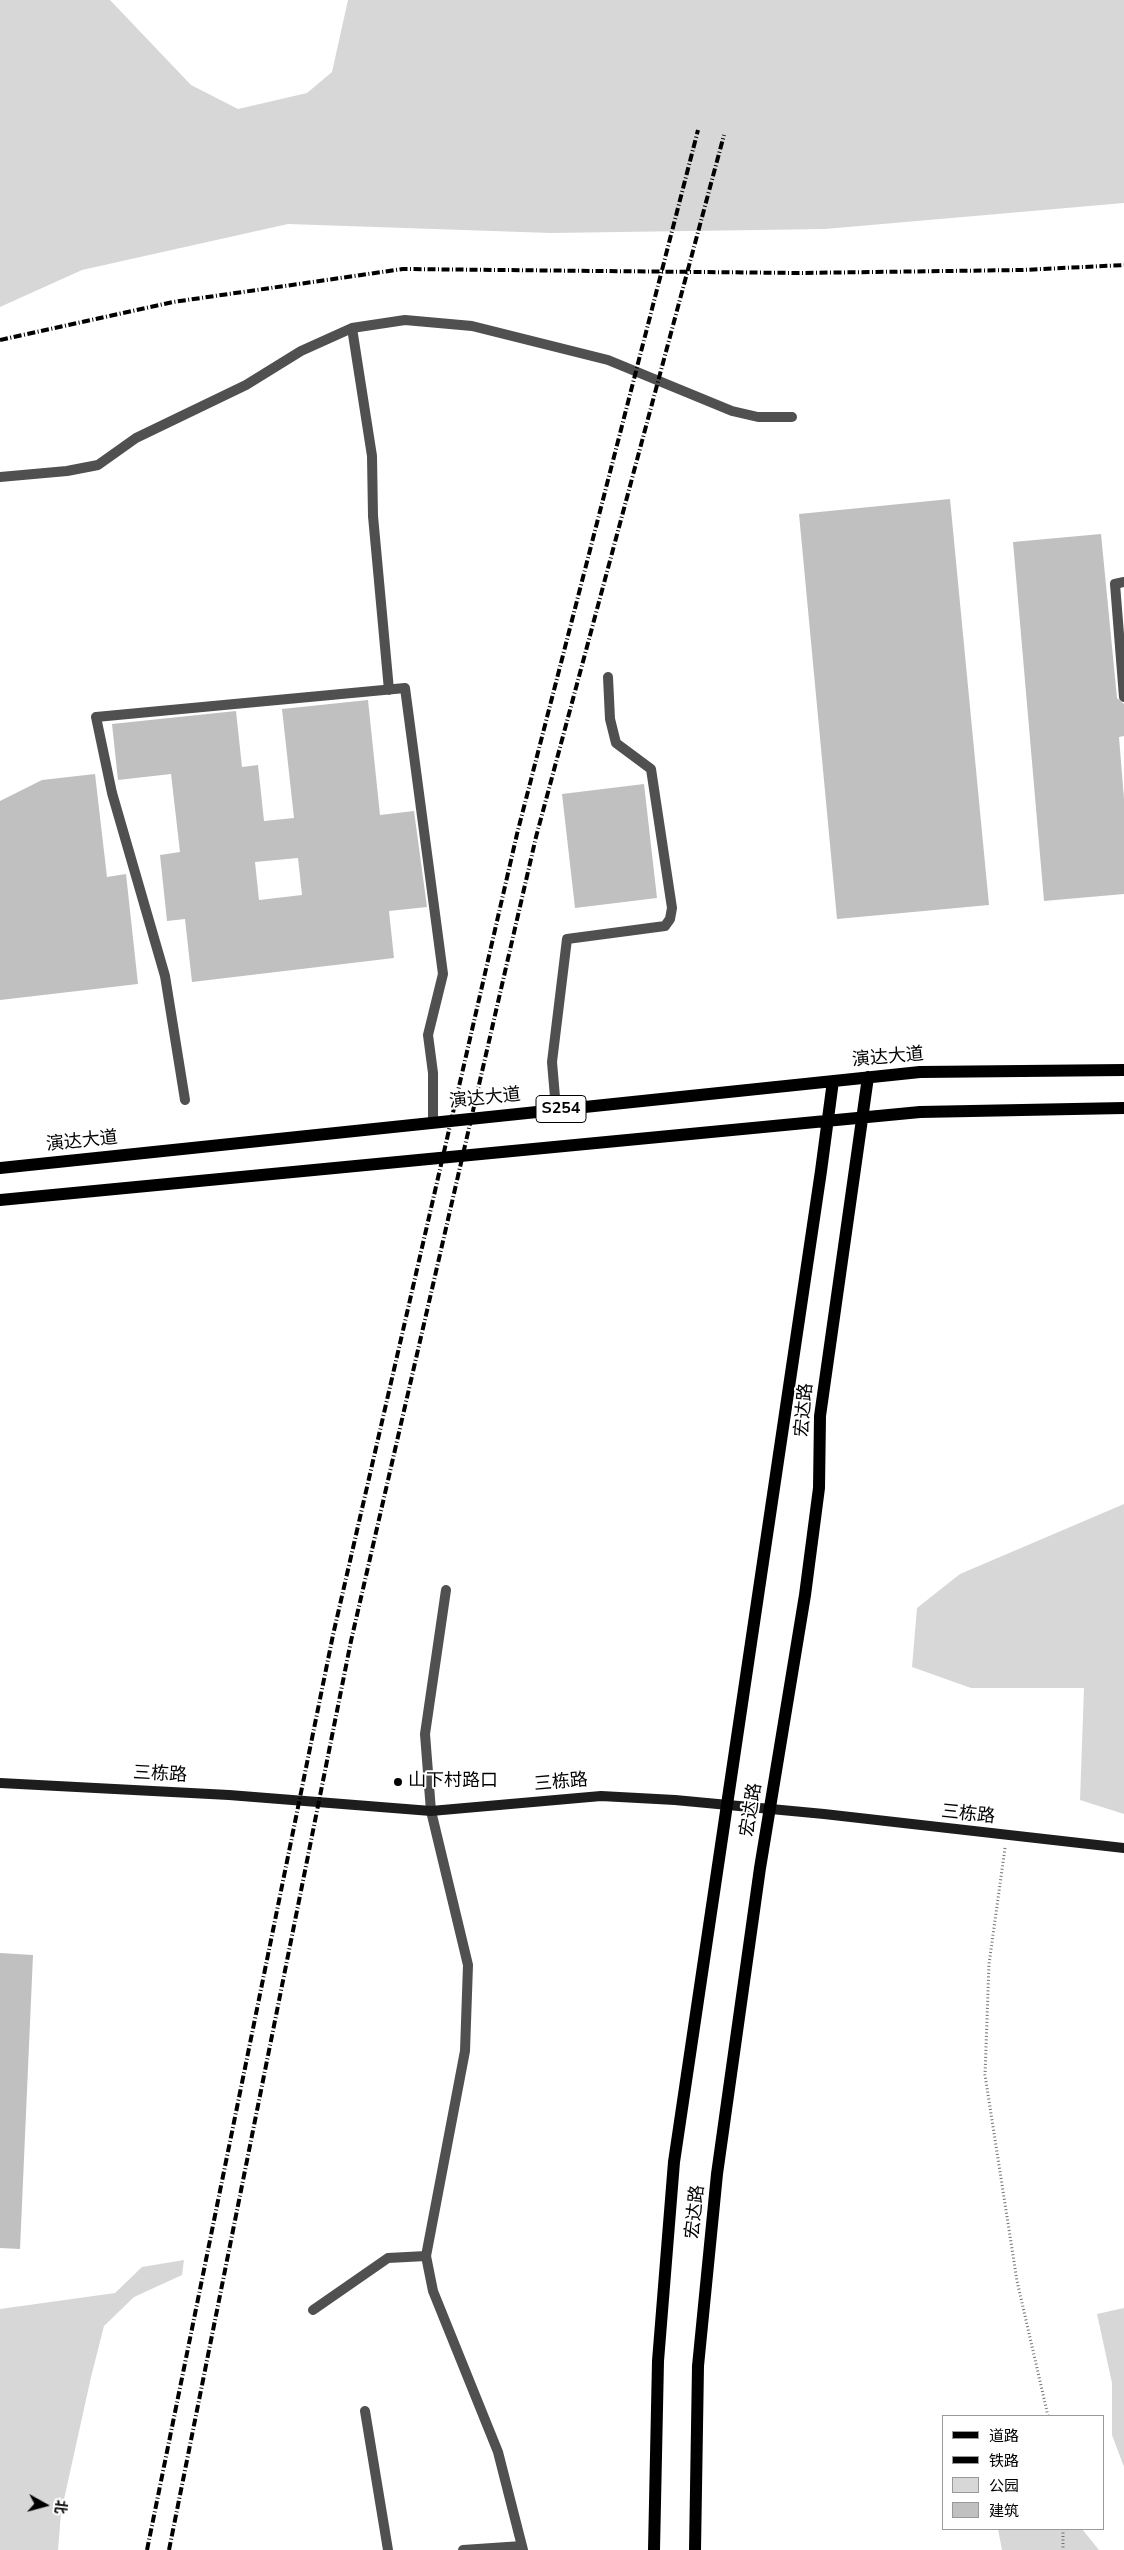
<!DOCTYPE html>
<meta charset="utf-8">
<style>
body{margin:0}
#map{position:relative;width:1124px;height:2550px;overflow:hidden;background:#fff;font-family:"Nunito Sans","Noto Sans SC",sans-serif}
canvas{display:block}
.legend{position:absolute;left:942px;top:2415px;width:162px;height:115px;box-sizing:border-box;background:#fff;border:1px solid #999;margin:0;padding:6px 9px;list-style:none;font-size:15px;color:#000}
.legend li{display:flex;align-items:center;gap:10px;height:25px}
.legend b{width:25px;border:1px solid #999}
.north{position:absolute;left:20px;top:2480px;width:50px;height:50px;-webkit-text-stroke:4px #fff;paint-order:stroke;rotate:97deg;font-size:14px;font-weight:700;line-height:20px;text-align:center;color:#000}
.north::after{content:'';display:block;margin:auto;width:18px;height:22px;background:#000;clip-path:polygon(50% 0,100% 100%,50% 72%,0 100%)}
</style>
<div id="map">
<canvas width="1124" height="2550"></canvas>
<ul class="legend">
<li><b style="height:6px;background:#000"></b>道路</li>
<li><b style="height:6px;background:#000"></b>铁路</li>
<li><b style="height:14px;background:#d7d7d7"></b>公园</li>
<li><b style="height:14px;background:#c0c0c0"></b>建筑</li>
</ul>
<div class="north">北</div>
</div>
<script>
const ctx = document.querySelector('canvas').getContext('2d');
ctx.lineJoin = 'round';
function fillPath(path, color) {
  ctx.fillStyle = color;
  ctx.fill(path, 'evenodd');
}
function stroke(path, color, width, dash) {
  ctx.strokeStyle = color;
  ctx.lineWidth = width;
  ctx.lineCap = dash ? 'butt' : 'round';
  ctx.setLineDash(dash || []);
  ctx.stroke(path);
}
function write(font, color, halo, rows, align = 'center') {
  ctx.font = font + ' "Nunito Sans","Noto Sans SC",sans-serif';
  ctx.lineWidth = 4;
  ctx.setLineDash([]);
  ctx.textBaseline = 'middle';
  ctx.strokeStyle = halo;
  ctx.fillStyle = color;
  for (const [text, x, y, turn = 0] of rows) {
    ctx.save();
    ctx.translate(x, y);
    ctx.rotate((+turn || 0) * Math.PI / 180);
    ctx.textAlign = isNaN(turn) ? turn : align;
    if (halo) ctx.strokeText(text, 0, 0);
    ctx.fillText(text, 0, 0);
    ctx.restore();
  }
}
fillPath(new Path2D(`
 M0,0H110L191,85L238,109L307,93L332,72L348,0H1124V203L825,229L551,233L288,224L82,270L0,307Z
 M1124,1504V1814L1080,1800L1084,1688H971L912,1667L917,1608L960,1574Z
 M184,2260L182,2275L134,2297L104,2326L91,2377L61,2513L58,2550H0V2309L115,2293L142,2267Z
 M1124,2308V2467L1112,2435V2383L1097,2314Z
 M998,2529H1082L1099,2550H1002Z`), '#d7d7d7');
fillPath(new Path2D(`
 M950,499L989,905L837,919L799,514Z
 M1101,534L1117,698L1124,704V736L1119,737L1124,799V894L1044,901L1013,542Z
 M368,700L380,815L414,811L427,907L389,911L394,958L192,982L185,919L167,921L160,855L180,852L171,774L118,780L112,724L236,711L242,767L258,765L264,821L294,818L282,709ZM298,858L302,895L259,900L255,862Z
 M95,774L107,877L126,874L138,984L0,1000V801L42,780Z
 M644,784L657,898L575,908L562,794Z
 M0,1953L33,1955L20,2249L0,2248Z`), '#c0c0c0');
stroke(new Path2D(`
 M1005,1848L989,1964L985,2075L1017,2281L1048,2416
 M1063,2529V2550`), '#727272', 3, [1, 2.5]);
stroke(new Path2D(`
 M352,328L372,456L373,516L389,690
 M0,477L67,471L98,465L136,438L246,385L301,351L352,328L405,320L472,326L608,360L732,411L758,417H792
 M1124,582L1115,584L1124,697
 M185,1100L165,976L112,793L96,717L405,688L443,974L428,1035L433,1073V1122
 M556,1109L552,1062L567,939L665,926L670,919L672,908L651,769L616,743L610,719L608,677`), '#505050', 10);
stroke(new Path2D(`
 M446,1590L425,1734L431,1811L468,1965L465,2051L426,2256L433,2291L498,2452L523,2550
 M313,2310L388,2258L426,2256
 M365,2411L388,2550
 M463,2550L522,2546`), '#505050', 10);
stroke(new Path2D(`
 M0,1783L229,1795L431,1811L601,1796L675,1800L824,1814L1124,1848`), '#1d1d1d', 10);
stroke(new Path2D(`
 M0,1168L920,1072L1124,1070
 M0,1200L920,1112L1124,1108
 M654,2550L658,2361L674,2162L821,1171L833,1081
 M695,2550L698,2366L717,2174L760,1868L805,1595L819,1488L820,1416L868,1077`), '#000', 12);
stroke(new Path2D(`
 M0,340L173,302L403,269L799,273L1022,270L1124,265
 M147,2550L333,1635L517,834L698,130
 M169,2550L351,1641L536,837L724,135`), '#000', 4, [8, 2.5, 1, 2.5]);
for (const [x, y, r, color] of [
 [398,1782,5,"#000"]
]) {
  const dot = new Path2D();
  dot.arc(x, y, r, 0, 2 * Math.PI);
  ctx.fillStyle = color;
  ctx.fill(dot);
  stroke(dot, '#fff', 2);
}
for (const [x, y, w] of [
 [561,1109,50]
]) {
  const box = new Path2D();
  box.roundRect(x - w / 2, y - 13.5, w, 27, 4);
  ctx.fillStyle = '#fff';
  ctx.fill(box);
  stroke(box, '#000', 1);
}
write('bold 16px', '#000', null, [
 ["S254",561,1109]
]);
write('18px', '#000', '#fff', [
 ["演达大道",888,1058,-5],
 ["演达大道",485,1099,-6],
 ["演达大道",82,1142,-6],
 ["宏达路",805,1410,-85],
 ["三栋路",160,1775,3],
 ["三栋路",561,1783,-5],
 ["宏达路",752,1810,-81],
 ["三栋路",968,1815,6],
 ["宏达路",696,2212,-84]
]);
write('18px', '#000', '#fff', [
 ["山下村路口",408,1782]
], 'left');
</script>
